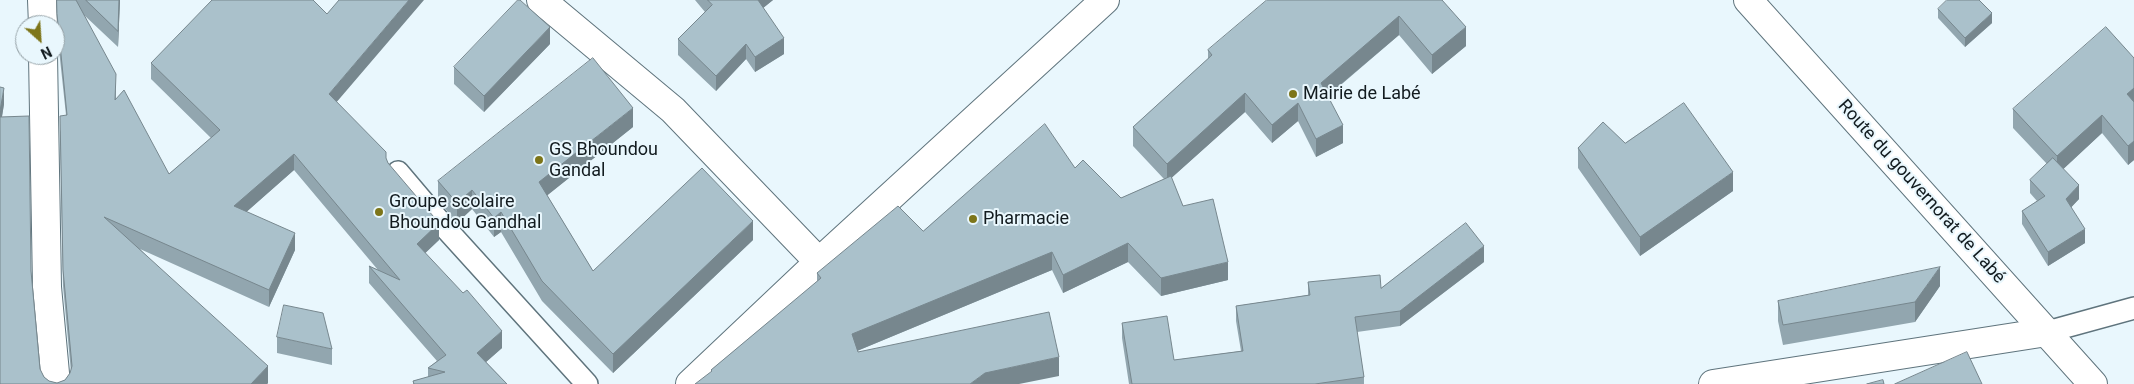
<!DOCTYPE html>
<meta charset="utf-8">
<style>
body{margin:0}
#map{position:relative;width:2134px;height:384px;overflow:hidden;background:#e9f7fd;font-family:Roboto,sans-serif}
canvas{display:block}
.north{position:absolute;left:15px;top:15px;width:50px;height:50px;box-sizing:border-box;background:#e9f7fd;border:1px solid #939fa4;border-radius:50%;rotate:154deg;font-size:14px;font-weight:700;line-height:20px;text-align:center;color:#121b1f}
.north::after{content:'';display:block;margin:auto;width:18px;height:22px;background:#7d7519;clip-path:polygon(50% 0,100% 100%,50% 72%,0 100%)}
</style>
<div id="map">
<canvas width="2134" height="384"></canvas>
<div class="north">N</div>
</div>
<script>
const ctx = document.querySelector('canvas').getContext('2d');
ctx.lineJoin = 'round';
function stroke(path, color, width, dash) {
  ctx.strokeStyle = color;
  ctx.lineWidth = width;
  ctx.lineCap = dash ? 'butt' : 'round';
  ctx.setLineDash(dash || []);
  ctx.stroke(path);
}
function fillPath(path, color) {
  ctx.fillStyle = color;
  ctx.fill(path, 'evenodd');
}
function write(font, color, halo, rows, align = 'center') {
  ctx.font = font + ' Roboto,sans-serif';
  ctx.lineWidth = 4;
  ctx.setLineDash([]);
  ctx.textBaseline = 'middle';
  ctx.strokeStyle = halo;
  ctx.fillStyle = color;
  for (const [text, x, y, turn = 0] of rows) {
    ctx.save();
    ctx.translate(x, y);
    ctx.rotate((+turn || 0) * Math.PI / 180);
    ctx.textAlign = isNaN(turn) ? turn : align;
    if (halo) ctx.strokeText(text, 0, 0);
    ctx.fillText(text, 0, 0);
    ctx.restore();
  }
}
const lane = new Path2D(`
 M398,172L448,231L587,384
 M2047,332L2134,308`);
const street = new Path2D(`
 M42,0L43,25
 M541,0L673,110L819,262
 M43,55L47,287L56,384
 M690,384L819,262L1105,0
 M1713,384L2047,332`);
const secondary = new Path2D(`
 M1748,0L2093,384`);
stroke(lane, '#5f747d', 24);
stroke(street, '#5f747d', 30);
stroke(secondary, '#5f747d', 30);
stroke(lane, '#fff', 21);
stroke(street, '#fff', 28);
stroke(secondary, '#fff', 28);
fillPath(new Path2D(`
 M57,0H120L118,47L84,15L116,91V99L169,174L211,138L151,79V63L336,102L386,159L388,163L439,240L425,253L502,348L486,362L507,384H413V381L428,377V368L437,361L369,283V266L378,270L294,170L246,212L295,250L269,307L140,249L268,383L267,384H0V87L4,104L2,117L31,271L40,369L44,377L49,381L57,383L65,380L71,372L63,286L60,132L66,115L57,31Z
 M695,0H773L763,8L784,54L755,72L746,59L716,91L678,55V39L705,12Z
 M1442,0L1466,46L1432,74L1399,35L1328,96L1343,143L1316,157L1298,121L1272,143L1245,112L1171,178L1183,206L1228,280L1161,296L1128,262L1063,293L1052,270L857,351L858,352L1059,376L711,372V370L817,282V273L923,231L1075,168L1121,198L1164,179L1133,146V127L1208,59V50Z
 M1938,9L1992,23L1965,47L1938,18Z
 M550,44L484,112L454,84V67Z
 M2134,58V160L2128,165L2102,133L2063,169L2079,199L2071,207L2085,243L2048,266L2022,224V211L2037,201L2030,193V180L2047,164L2013,128V109Z
 M633,127L547,195L593,271L753,240L613,373L542,301L501,232L494,237L472,209L457,223L438,200V181Z
 M1625,143L1733,191L1640,256L1578,168V148Z
 M1484,262L1400,326L1357,332L1364,377V384H1129L1122,338V323L1174,360L1241,351L1236,321V306L1308,295V282L1381,288Z
 M1940,286L1915,322L1783,345L1778,321V301Z
 M277,337L332,349V365L277,353Z`), '#92a6af');
fillPath(new Path2D(`
 M119,0H120L118,47V31Z
 M409,0H424L329,111V94Z
 M757,0H773L757,13Z
 M1992,13V23L1965,47V38Z
 M1399,16V35L1321,101V83Z
 M550,27V44L484,112V96Z
 M1466,27V46L1432,74V55Z
 M784,38V54L755,72V57Z
 M746,44V59L716,91V76Z
 M4,88V104L0,128V111Z
 M2134,88V106L2127,94Z
 M1245,93V112L1167,182V164Z
 M1298,103V121L1272,143V125Z
 M633,108V127L539,202V182Z
 M2102,115V133L2057,175V156Z
 M1343,125V143L1316,157V139Z
 M2134,141V160L2128,165V146Z
 M294,154V170L234,223V206Z
 M1733,172V191L1640,256V237Z
 M2079,185V199L2066,213V199Z
 M472,190V209L457,223V203Z
 M501,212V232L494,237V218Z
 M753,221V240L613,373V354Z
 M439,223V240L417,261V244Z
 M2085,229V243L2048,266V252Z
 M295,233V250L269,307V290Z
 M1128,243V262L1063,293V275Z
 M1484,246V262L1400,326V311Z
 M1052,252V270L852,353V334Z
 M1228,262V280L1161,296V278Z
 M1940,267V286L1915,322V302Z
 M502,331V348L477,370V353Z
 M1059,357V376L1019,384H970L985,373Z
 M268,366V383L267,384H251Z`), '#77878e');
const building = new Path2D(`
 M57,0H76L116,74L115,100L124,90L169,174L220,130L151,63L212,0H313L327,14L339,0H409L329,94L386,152V158L388,163L439,223L417,244L463,293L467,290L502,331L477,353L507,384H414L413,381L445,372L428,368L446,355L369,266L400,280L294,154L234,206L295,233L269,290L104,217L268,366L251,384H0V117L29,116L31,271L40,369L44,377L49,381L57,383L65,380L70,373L72,366L63,270L60,116L67,115L57,14Z
 M86,0H119L118,31Z
 M518,0H520L550,27L484,96L454,67Z
 M708,0H758L784,38L755,57L746,44L716,76L678,39L712,5Z
 M1267,0H1442L1466,27L1432,55L1399,16L1321,83L1343,125L1316,139L1298,103L1272,125L1245,93L1167,164L1133,127L1212,55L1208,50Z
 M1947,0H1979L1992,13L1965,38L1938,9Z
 M2106,27L2134,58V88L2127,94L2134,102V141L2128,146L2102,115L2057,156L2013,109Z
 M593,58L633,108L539,182L593,271L702,168L753,221L613,354L542,281L501,212L494,218L472,190L457,203L438,181Z
 M0,87L4,88L0,111Z
 M1684,103L1733,172L1640,237L1578,148L1603,122L1625,143Z
 M1045,124L1075,168L1083,160L1121,198L1171,176L1183,206L1213,199L1228,262L1161,278L1128,243L1063,275L1052,252L852,334L858,352L1049,312L1059,357L985,373L970,384H695L712,371L711,370L821,278L817,273L898,206L923,231Z
 M2053,158L2079,185L2066,199L2085,229L2048,252L2022,211L2045,196L2030,180Z
 M1466,223L1484,246L1400,311L1355,317L1364,377L1315,384H1132L1122,323L1167,316L1174,360L1243,351L1236,306L1310,295L1308,282L1380,275L1381,288Z
 M1940,267L1915,302L1783,325L1778,301Z
 M284,305L323,313L332,349L277,337Z
 M1967,352L1982,384H1895Z
 M1883,380L1884,384H1867Z`);
fillPath(building, '#aac1cb');
stroke(building, '#77878e', 1);
for (const [x, y, r, color] of [
 [1293,94,5,"#7d7519"],
 [539,160,5,"#7d7519"],
 [379,212,5,"#7d7519"],
 [973,219,5,"#7d7519"]
]) {
  const dot = new Path2D();
  dot.arc(x, y, r, 0, 2 * Math.PI);
  ctx.fillStyle = color;
  ctx.fill(dot);
  stroke(dot, '#e9f7fd', 2);
}
write('18px', '#121b1f', '#e9f7fd', [
 ["Mairie de Labé",1303,94],
 ["GS Bhoundou",549,150],
 ["Gandal",549,171],
 ["Groupe scolaire",389,202],
 ["Bhoundou Gandhal",389,223],
 ["Pharmacie",983,219]
], 'left');
write('18px', '#121b1f', '#e9f7fd', [
 ["Route du gouvernorat de Labé",1921,192,48]
]);
</script>
